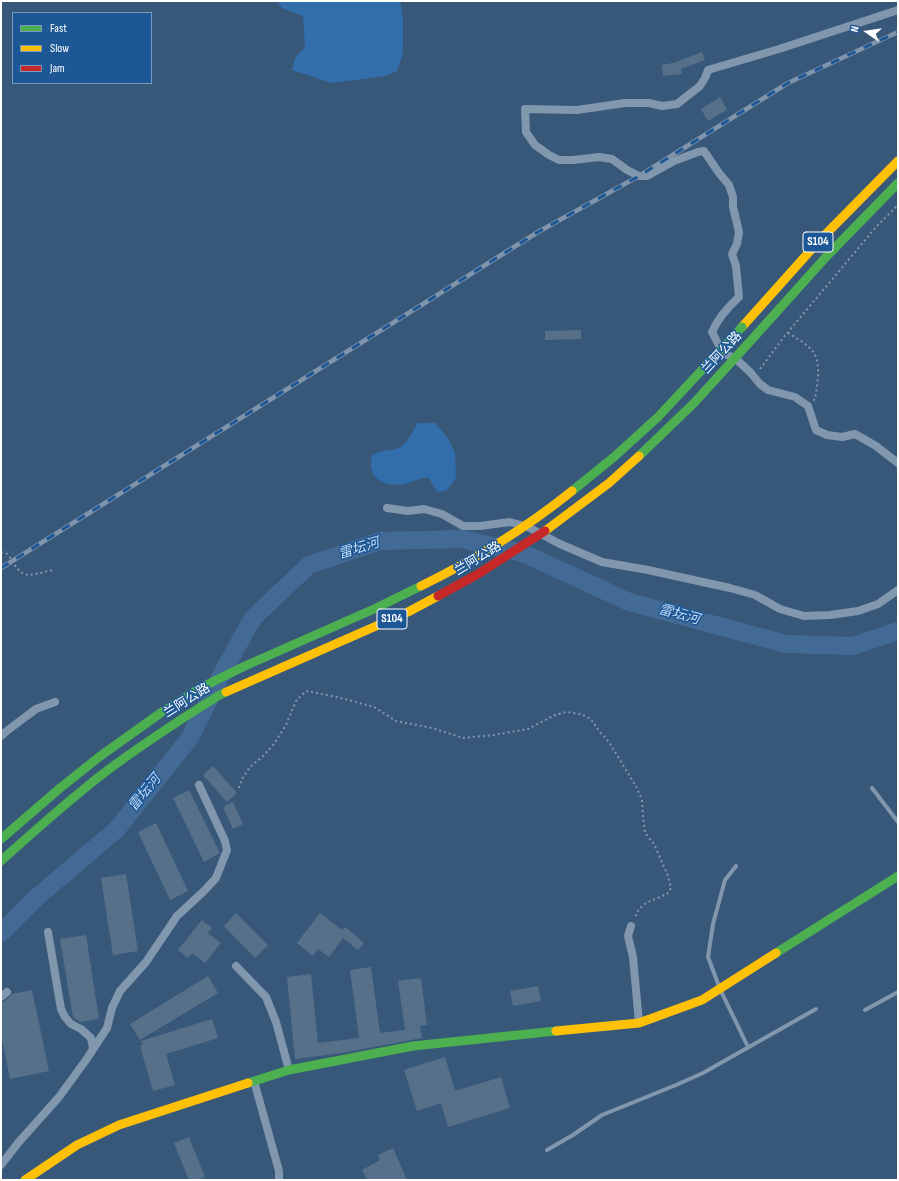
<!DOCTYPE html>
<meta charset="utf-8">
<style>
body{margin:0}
#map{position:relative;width:899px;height:1181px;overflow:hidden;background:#38587a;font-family:"Sofia Sans Condensed",sans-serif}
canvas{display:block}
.frame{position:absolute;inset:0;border:2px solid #fff;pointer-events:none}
.legend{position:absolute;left:12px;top:12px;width:140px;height:72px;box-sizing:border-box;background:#1d5795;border:1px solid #779abf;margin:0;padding:5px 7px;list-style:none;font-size:12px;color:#fff}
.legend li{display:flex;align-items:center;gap:8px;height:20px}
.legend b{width:20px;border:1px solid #779abf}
.north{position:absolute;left:847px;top:12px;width:40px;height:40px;-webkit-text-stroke:3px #1d5795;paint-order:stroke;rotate:283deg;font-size:11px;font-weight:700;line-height:16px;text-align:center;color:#fff}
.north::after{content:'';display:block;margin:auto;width:14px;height:18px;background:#fff;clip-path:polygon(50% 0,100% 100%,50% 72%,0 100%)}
</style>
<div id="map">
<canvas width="899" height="1181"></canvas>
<div class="frame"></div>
<ul class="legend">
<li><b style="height:5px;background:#4caf50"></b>Fast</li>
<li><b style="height:5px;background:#ffc107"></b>Slow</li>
<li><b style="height:5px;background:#c62828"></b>Jam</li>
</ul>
<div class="north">N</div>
</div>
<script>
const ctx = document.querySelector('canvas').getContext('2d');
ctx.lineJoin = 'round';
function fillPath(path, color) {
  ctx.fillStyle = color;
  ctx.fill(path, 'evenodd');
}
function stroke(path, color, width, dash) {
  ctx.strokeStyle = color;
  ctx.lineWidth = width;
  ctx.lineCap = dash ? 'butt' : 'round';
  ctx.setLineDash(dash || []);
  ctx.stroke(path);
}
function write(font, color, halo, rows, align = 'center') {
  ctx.font = font + ' "Sofia Sans Condensed","Noto Sans SC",sans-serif';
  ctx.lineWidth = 3;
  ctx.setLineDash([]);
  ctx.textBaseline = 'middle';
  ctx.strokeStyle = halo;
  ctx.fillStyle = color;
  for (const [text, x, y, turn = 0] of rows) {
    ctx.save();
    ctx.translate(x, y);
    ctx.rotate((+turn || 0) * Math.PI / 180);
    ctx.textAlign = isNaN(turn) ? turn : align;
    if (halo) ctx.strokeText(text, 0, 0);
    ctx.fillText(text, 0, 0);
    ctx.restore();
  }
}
fillPath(new Path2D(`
 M277,1H400L403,18V53L397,71L385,76L332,83L292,70L296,56L305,48L303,16L282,8Z
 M418,423H435L447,437L455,452L456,478L446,491L437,492L429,478C419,477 414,482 405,484C384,487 366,479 372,455C381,450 386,451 396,449C407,446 412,431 418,423Z`), '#326eab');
stroke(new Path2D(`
 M1,933L36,898L117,829L189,739L225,668L253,618L309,565L380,541L462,539L523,553L629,602L786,644L853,646L898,631`), '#426a95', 18);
fillPath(new Path2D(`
 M702,52L705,60L681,69L682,74L663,76L662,65L673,63Z
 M720,97L727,110L708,121L701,109Z
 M581,330V339L545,340V331Z
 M213,766L237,793L227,802L203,775Z
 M189,790L220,853L204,862L173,798Z
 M233,802L243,824L233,829L223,807Z
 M156,823L188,891L170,900L138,832Z
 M126,874L138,951L113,955L101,878Z
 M236,913L268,945L255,958L224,926Z
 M320,913L342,930L345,927L364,943L358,950L343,938L329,957L318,949L313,956L297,943Z
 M202,920L212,928L208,933L221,943L205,963L192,953L188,958L178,950Z
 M86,935L99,1019L80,1022L73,1017L60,939Z
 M371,967L380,1033L405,1030L398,981L421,978L427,1025L420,1026L422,1038L342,1053L295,1059L287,977L311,974L318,1043L359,1038L350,970Z
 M208,976L218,993L140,1040L130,1024Z
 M538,986L541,1001L513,1006L510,991Z
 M32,990L49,1071L10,1079L1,1034V1002L5,1001L12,994Z
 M212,1019L218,1038L166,1054L175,1085L153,1091L140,1046L143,1045L141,1041Z
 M445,1057L455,1091L501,1077L510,1108L448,1127L441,1103L417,1111L404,1070Z
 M189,1137L205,1177L198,1180H189L174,1143Z
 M393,1148L407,1180H367L362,1170L380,1160L378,1155Z`), '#57708a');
stroke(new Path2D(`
 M788,333C796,338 811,346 815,355C821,367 817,386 815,399L813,401
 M760,369L783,338L876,227L898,205
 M1,552L8,554C23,581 25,576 53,570
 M239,788L242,779L250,767L262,757L274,744L286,725L296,701L306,691L337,697L374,707L396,721L432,728L463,738L494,735L528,729L555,715L566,712L581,714L591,719L599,731L609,742L637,788L642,800L643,817L645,833L654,844L668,876L671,888L667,894L646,903L639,909L634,919`), '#8197ad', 2, [2, 3]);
stroke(new Path2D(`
 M872,788L898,822
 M736,866L725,880L713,924L708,957L720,989L748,1047
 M865,1010L898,992
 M547,1150L573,1135L602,1115L676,1085L703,1073L816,1009`), '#8197ad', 4);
stroke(new Path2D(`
 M898,10L779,49L708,70L705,78L700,86L677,104L662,106L649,103H625L577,110L525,109L526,132L535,145L549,155L559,160H573L599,157L612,159L627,170L639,176H647L674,161L698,152L704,151L719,173L729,185L733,197V207L739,232L737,244L732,254L736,266L739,297C728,307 718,318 712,332L723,353L736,359L750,372L760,384L768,390L795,397L808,406L816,430L827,435L842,437L855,434L876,446L898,463
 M387,508L408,511L424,509L442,514L463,526H480L510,522L528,527L560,544L602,562L648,570L730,588L755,595L780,609L804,616L830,615L858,611L878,604L898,590
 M1,736L8,730L36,709L55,702
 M631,926L628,936L633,957L639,1023
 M48,932L61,1009L65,1017L71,1024L81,1029L91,1038L93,1048
 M236,966L266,997L276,1022L289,1070
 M1,997L7,992
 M254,1081L279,1171V1180
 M1,1165L18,1143L59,1097L86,1060L107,1028L112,1008L120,991L146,962L177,916L204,891L216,878L227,850L225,841L199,785`), '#8197ad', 8);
stroke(new Path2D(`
 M755,336L825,258L898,183
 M776,953L898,876
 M248,1083L289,1070L413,1046L556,1031`), '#4caf50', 9);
stroke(new Path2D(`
 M742,327L818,242L898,161
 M556,1031L639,1023L702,1000L776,953
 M25,1180L77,1145L119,1125L248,1083`), '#ffc107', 9);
const rail = new Path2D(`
 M1,568L538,232L639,176L788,83L898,32`);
stroke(rail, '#8095ab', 4.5);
stroke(rail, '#1d5795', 3, [9]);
stroke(new Path2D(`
 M639,456L694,403L755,336
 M572,491L614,457L658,417L742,327
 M1,839L59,789L99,757L162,712L200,688L245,666L374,609L421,586
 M1,861C33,832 66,803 100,776C138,747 178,721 218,696L226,692`), '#4caf50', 9);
stroke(new Path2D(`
 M545,531L609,483L639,456
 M421,586C474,560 526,528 572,491
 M226,692L408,612L438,596`), '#ffc107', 9);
stroke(new Path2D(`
 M438,596L478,574L545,531`), '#c62828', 9);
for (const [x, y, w] of [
 [818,242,30],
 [392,619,30]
]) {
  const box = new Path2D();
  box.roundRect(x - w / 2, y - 10, w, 20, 3);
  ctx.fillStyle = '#1d5795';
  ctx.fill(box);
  stroke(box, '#fff', 1);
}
write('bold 12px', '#fff', null, [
 ["S104",818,242],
 ["S104",392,619]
]);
write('13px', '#fff', '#1d5795', [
 ["兰阿公路",722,353,-47],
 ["兰阿公路",478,559,-31],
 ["兰阿公路",187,701,-32]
]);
write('italic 14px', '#bdd9f6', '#1d5795', [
 ["雷坛河",359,549,-17],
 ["雷坛河",679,615,15],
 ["雷坛河",145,793,-51]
]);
</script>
